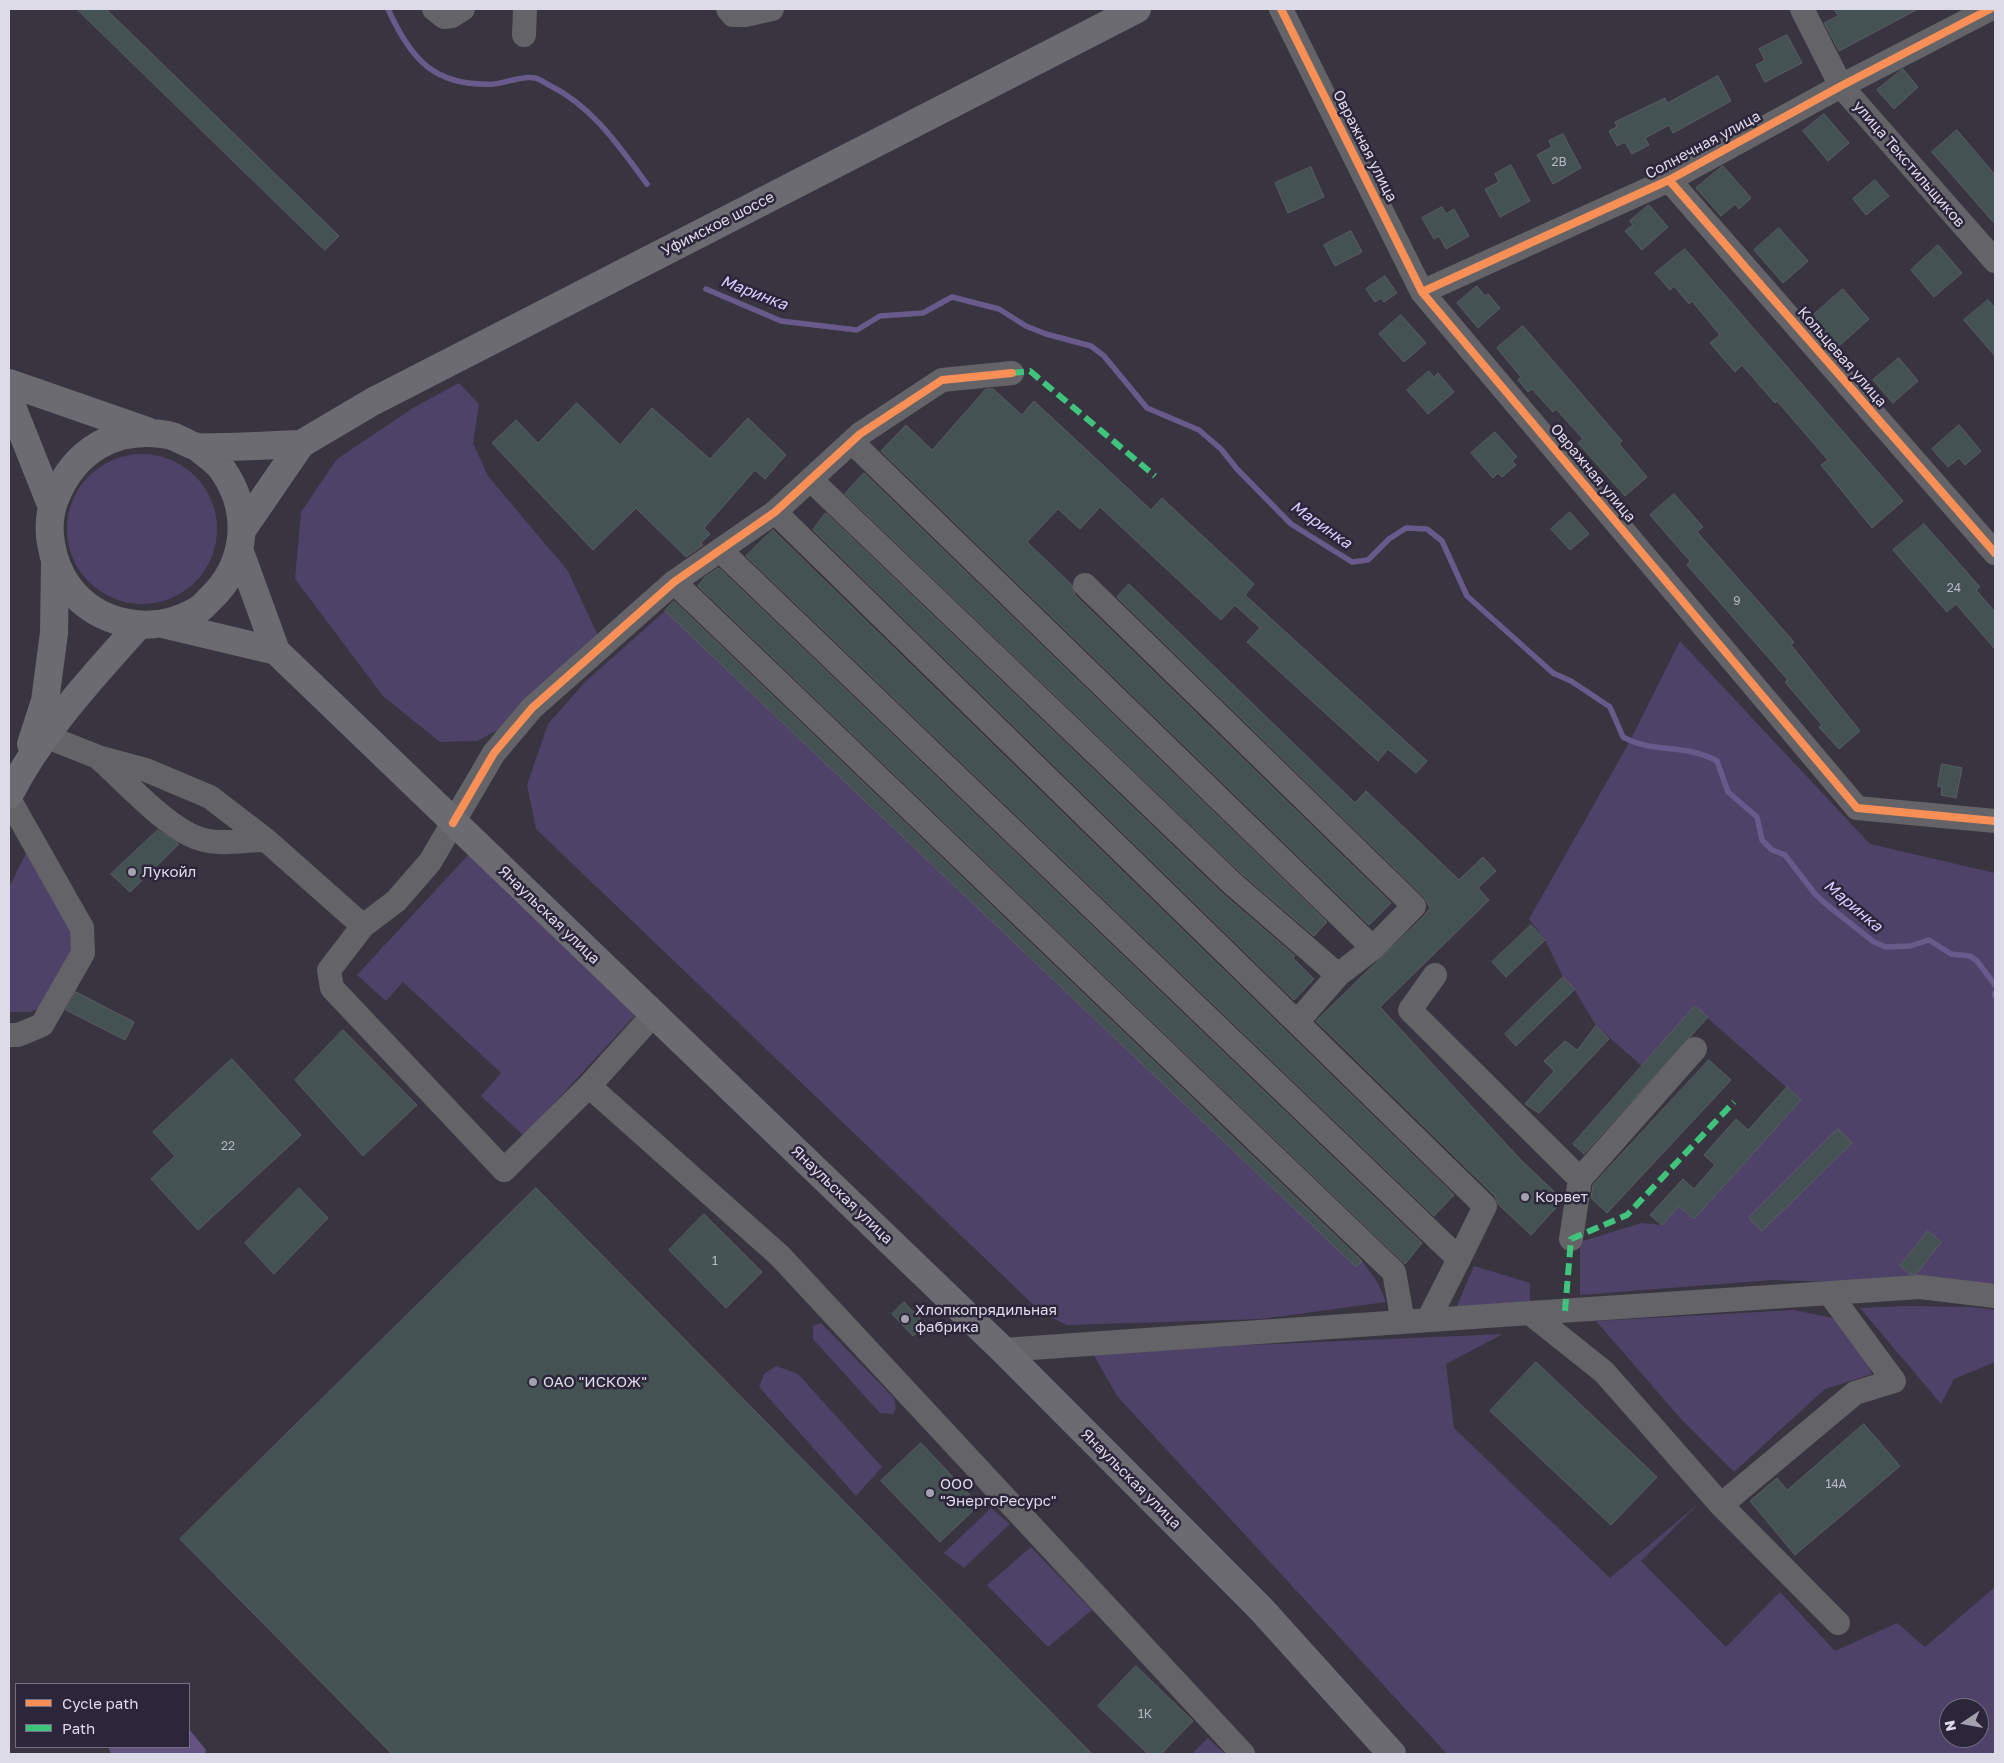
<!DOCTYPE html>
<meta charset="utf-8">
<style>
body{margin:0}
#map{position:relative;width:2004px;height:1763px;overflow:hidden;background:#383540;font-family:"Golos Text",sans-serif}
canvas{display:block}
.frame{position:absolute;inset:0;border:10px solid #dedbe9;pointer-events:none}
.legend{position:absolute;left:15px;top:1683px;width:175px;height:65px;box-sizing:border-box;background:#2c263b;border:1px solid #736e81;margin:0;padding:6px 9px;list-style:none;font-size:15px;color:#dedbe9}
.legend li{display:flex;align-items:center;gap:10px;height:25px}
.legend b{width:25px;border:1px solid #736e81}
.north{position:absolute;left:1939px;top:1698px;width:50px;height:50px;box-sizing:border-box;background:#2c263b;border:1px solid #736e81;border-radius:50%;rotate:258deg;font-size:14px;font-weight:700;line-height:20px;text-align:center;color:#dedbe9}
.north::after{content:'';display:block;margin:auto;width:18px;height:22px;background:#a4a1ae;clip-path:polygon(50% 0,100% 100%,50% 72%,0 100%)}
</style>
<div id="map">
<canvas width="2004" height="1763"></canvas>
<div class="frame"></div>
<ul class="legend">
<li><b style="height:6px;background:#f78f57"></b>Cycle path</li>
<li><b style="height:6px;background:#40c37c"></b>Path</li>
</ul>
<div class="north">N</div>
</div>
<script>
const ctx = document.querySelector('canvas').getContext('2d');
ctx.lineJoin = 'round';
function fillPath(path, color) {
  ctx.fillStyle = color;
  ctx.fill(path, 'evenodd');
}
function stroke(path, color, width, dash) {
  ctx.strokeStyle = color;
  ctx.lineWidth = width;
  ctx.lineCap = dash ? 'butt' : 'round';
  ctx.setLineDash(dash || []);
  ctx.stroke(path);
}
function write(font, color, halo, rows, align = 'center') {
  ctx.font = font + ' "Golos Text",sans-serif';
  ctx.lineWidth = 5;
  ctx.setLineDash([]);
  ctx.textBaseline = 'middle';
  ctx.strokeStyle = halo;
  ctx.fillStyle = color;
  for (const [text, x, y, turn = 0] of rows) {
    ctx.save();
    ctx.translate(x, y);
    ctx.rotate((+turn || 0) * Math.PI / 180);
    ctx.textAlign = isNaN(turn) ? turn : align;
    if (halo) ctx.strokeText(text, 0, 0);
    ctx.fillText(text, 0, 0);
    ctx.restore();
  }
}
fillPath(new Path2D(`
 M459,383L479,404L473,443L488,476L568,571L600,640L511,723L477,741L440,742L383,696L295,579L301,512L337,459L413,408Z
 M67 529a75 75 0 1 1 150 0a75 75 0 1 1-150 0Z
 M665,611L1356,1267L1362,1261L1378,1283L1386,1302L1261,1319L1067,1325L1042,1313L536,829L527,785L548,724L585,682Z
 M1680,641L1870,844L1995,873V1287L1772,1280L1580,1295V1242L1641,1223L1662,1225L1679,1206L1694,1219L1801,1100L1695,1007L1642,1066L1596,1026L1573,987L1563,977L1545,940L1529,919L1630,741Z
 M37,830L94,924L45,1006L30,1012H9V888Z
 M469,854L639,1011L524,1136L481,1096L501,1073L403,982L386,1001L357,975Z
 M1474,1266L1530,1283V1301L1456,1308Z
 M1906,1306L1972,1307L1995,1310V1362L1954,1379L1941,1404L1860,1308Z
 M1794,1310L1833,1318L1865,1358L1872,1374L1825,1389L1734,1472L1681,1419L1596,1321Z
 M821,1323L894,1398L896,1408L893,1414L880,1413L813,1339V1326Z
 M1503,1334L1446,1364L1454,1428L1610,1578L1698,1504L1641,1561L1726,1647L1780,1592L1835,1651L1897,1623L1925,1647L1995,1587V1754H1447L1117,1396L1092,1352ZM1949,1708H1979V1738H1949Z
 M776,1366L798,1374L882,1467L856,1496L759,1387L764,1374Z
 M991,1508L1010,1524L964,1568L944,1553Z
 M1031,1547L1092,1610L1048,1647L987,1585Z
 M1208,1738L1225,1754H1192Z`), '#4e4268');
fillPath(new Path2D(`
 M189,1729L206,1750L205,1754H111L108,1747H189Z`), '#625383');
stroke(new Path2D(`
 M388,9C411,60 435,87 494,84C506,83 523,75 535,78C540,79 545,83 549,85C592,106 619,146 647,184
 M706,289L781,321L857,330L880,316L923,313L952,297L999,309L1026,326L1046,334L1091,346L1104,356L1147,408L1199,430L1221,449L1237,469L1291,524L1352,562L1368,560L1389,539L1406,528L1427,529L1442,541L1467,596L1553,673L1571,681L1610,707L1623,737C1654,754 1684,743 1717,761L1728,792L1757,817L1762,840L1772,850L1785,855L1815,894L1827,905L1874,942L1886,947L1910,946L1929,940L1951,954L1970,956L1977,961L1995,985
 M1995,993V996`), '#695a8c', 5.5);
const building = new Path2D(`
 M77,9H106L339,236L325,250Z
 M1834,9H1918L1839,51L1824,23L1838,16Z
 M1787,35L1802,63L1765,82L1756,65L1765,60L1759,49Z
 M1903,69L1918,87L1894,109L1877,90Z
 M1718,76L1731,101L1673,133L1669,125L1645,138L1649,145L1632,154L1625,142L1617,146L1609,131L1617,127L1615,122L1665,98L1667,103Z
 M1824,114L1849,143L1828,161L1803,131Z
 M1957,130L1995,175V224L1932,152Z
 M1563,134L1581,168L1553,184L1537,155L1552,147L1549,141Z
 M1511,165L1530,201L1500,217L1485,189L1499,182L1495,174Z
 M1723,166L1751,198L1739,209L1735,204L1721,216L1696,188Z
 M1311,167L1324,197L1288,213L1275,183Z
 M1875,180L1889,196L1866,215L1853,199Z
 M1649,205L1668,227L1642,250L1625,231L1633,225L1630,221Z
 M1442,207L1446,214L1454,209L1469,236L1446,249L1439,236L1434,239L1422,218Z
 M1779,228L1808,261L1783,283L1754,250Z
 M1351,231L1362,252L1335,266L1324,245Z
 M1938,245L1962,273L1934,297L1911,270Z
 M1685,249L1903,501L1872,528L1821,465L1828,460L1777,401L1775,403L1742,365L1735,372L1710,343L1720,335L1692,301L1689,304L1674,286L1670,290L1655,273Z
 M1385,276L1397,293L1384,302L1381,298L1375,302L1366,289Z
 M1477,286L1485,296L1488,294L1500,308L1478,328L1457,303Z
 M1843,289L1869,319L1838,347L1812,316Z
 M1988,300L1995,308V356L1964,320Z
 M1401,315L1426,343L1404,362L1379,334Z
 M1523,326L1622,441L1619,444L1647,477L1625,496L1578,443L1583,439L1556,409L1553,412L1532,389L1528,392L1518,380L1521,377L1497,348Z
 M1899,358L1918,381L1893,403L1873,380Z
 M1429,371L1434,377L1438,373L1454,392L1428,414L1407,390Z
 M986,389H993L1022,415L1034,401L1151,510L1162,498L1254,584L1245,595L1427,761L1416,773L1388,749L1378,761L1247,642L1260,628L1235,605L1221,620L1100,507L1080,529L1058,509L1027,542L1072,585L1075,595L1391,903L1369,925L881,451L906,425L932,450Z
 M577,403L620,445L652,408L710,459L748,418L786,455L765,479L755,470L704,528L710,534L701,543L703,545L686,557L636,508L593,550L492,443L516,420L538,443Z
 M1959,425L1981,451L1965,465L1959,458L1948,467L1932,449Z
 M1495,432L1517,457L1512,461L1516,465L1502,477L1498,473L1493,478L1471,453Z
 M864,473L1327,922L1314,936L1242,874L845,494Z
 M1674,494L1703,527L1697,532L1794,642L1791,645L1860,731L1839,749L1819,727L1822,725L1785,682L1788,680L1687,565L1690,561L1650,515Z
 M1570,512L1589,534L1570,550L1551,529Z
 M826,513L1223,894L1295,956L1293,958L1314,979L1294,1000L813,530Z
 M1924,524L1980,587L1976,590L1995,612V649L1956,604L1947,612L1893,550Z
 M773,530L1454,1195L1434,1216L746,556Z
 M719,568L1422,1243L1405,1264L698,586L705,577Z
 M1129,584L1355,803L1366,791L1459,880L1483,857L1496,871L1478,888L1489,900L1380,1007L1520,1159L1563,1200L1531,1235L1498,1204L1495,1196L1316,1021L1424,916L1430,908L1424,897L1117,597Z
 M674,601L1362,1261L1356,1267L665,611Z
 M1942,764L1962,768L1956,798L1941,795L1942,787L1938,786Z
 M158,830L179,844L130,892L111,874Z
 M1531,925L1545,940L1506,977L1492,962Z
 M1563,977L1575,989L1516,1046L1505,1034Z
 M76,992L134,1022L125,1040L66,1010Z
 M1695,1006L1708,1017L1584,1154L1573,1144Z
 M1596,1026L1609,1039L1539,1113L1525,1104L1554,1071L1544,1061L1565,1041L1577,1050Z
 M343,1030L417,1105L363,1156L295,1080Z
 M232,1059L301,1135L198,1230L151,1179L175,1156L153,1132Z
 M1709,1060L1731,1080L1607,1213L1591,1198L1593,1185Z
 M1787,1087L1801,1100L1694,1219L1679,1206L1662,1225L1650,1215L1683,1179L1694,1189L1715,1165L1704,1155L1736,1119L1748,1130Z
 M1838,1129L1852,1143L1762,1231L1749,1218Z
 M299,1188L328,1218L274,1274L245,1243Z
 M536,1188L1092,1754H392L180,1539Z
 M704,1214L762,1272L726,1308L669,1250Z
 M1928,1231L1941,1242L1916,1274H1910L1900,1266Z
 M904,1302L925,1324L913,1336L892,1314Z
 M1536,1362L1657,1477L1611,1525L1490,1411Z
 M1864,1424L1900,1466L1795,1555L1750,1501L1777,1478L1787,1490Z
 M921,1443L979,1505L940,1542L881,1481Z
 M1136,1666L1193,1721L1161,1754H1148L1098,1706Z`);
fillPath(building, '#455254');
stroke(building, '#5a5e61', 1);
stroke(new Path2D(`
 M434,9L444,17L452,16L463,9
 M728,9L733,15H745L772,9
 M1281,9L1422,292L1857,808L1995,821
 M1802,9L1841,86L1995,261
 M524,35L525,9
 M1669,180L1995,553
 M1422,292L1669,180L1841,86L1990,9
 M852,442L1373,948L1338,975
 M811,480L1233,884L1338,975L1297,1022
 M775,512L1485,1206L1459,1259
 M720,550L1459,1259L1428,1320
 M674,582L1394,1272L1403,1322
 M1085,585L1414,906L1373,948
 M45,736L98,757L146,770L210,797L266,840L363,926L396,901L430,862L494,753L532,708L674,582L775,512L860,434L942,380L1012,373
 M101,760C127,783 171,833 204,840C223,845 246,840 266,840
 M9,799L82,928L83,953L42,1025L18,1035H9
 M363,926L329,970L332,988L504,1170L589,1086
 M1435,975L1410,1010L1580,1179
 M653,1015L589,1086L780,1256L1243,1754
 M1571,1239L1580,1179L1695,1049
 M1830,1294L1894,1381L1855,1393L1721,1505L1604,1372L1530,1313L1920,1287L1995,1296
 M1003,1350L1530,1313
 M1721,1505L1838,1623`), '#646367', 24);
stroke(new Path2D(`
 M9,383L147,431
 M9,399L52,507
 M197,447C205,454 216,461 222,469C252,511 247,564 210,599C206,603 201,609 196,611C153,636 97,626 68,586C51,562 44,526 55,499C74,450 115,426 168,435C179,437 189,446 199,447C233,448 267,445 301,444
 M242,530L301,444L372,402L1137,9
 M240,552L276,651L1003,1350L1261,1609L1392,1754
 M162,624L276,651
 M31,744L45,701L54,633L55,562
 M9,795C42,731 91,679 139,625`), '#6d6b72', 28);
stroke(new Path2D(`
 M1012,373L1030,371L1155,476
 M1565,1311L1571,1239L1627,1215L1734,1102`), '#40c37c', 6, [12, 6]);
stroke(new Path2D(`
 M1281,9L1422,292L1857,808L1995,821
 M1669,180L1995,553
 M1422,292L1669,180L1841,86L1990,9
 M453,823L494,753L532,708L674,582L775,512L860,434L942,380L1012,373`), '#f78f57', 8);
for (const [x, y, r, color] of [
 [132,872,5,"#a4a1ae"],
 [1525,1197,5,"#a4a1ae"],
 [905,1319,5,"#a4a1ae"],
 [533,1382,5,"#a4a1ae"],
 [930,1493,5,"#a4a1ae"]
]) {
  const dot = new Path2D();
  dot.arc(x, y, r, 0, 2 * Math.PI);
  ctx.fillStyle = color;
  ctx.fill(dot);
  stroke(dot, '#2c263b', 2);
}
write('12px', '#b8b9c4', null, [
 ["2В",1559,162],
 ["24",1954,588],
 ["9",1737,601],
 ["22",228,1146],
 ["1",715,1261],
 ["14А",1836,1484],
 ["1К",1145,1714]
]);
write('15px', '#dedbe9', '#2c263b', [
 ["Солнечная улица",1703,145,-28],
 ["Овражная улица",1365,146,63],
 ["улица Текстильщиков",1909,164,49],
 ["Уфимское шоссе",718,224,-27],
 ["Кольцевая улица",1842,357,49],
 ["Овражная улица",1593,473,50],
 ["Янаульская улица",549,915,44],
 ["Янаульская улица",842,1195,44],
 ["Янаульская улица",1131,1479,45]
]);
write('15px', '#dedbe9', '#2c263b', [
 ["Лукойл",142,872],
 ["Корвет",1535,1197],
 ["Хлопкопрядильная",915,1310],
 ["фабрика",915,1327],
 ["ОАО \"ИСКОЖ\"",543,1382],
 ["ООО",940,1484],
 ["\"ЭнергоРесурс\"",940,1501]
], 'left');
write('italic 16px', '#dacdff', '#2c263b', [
 ["Маринка",754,293,21],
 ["Маринка",1321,525,35],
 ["Маринка",1853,906,40]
]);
</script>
